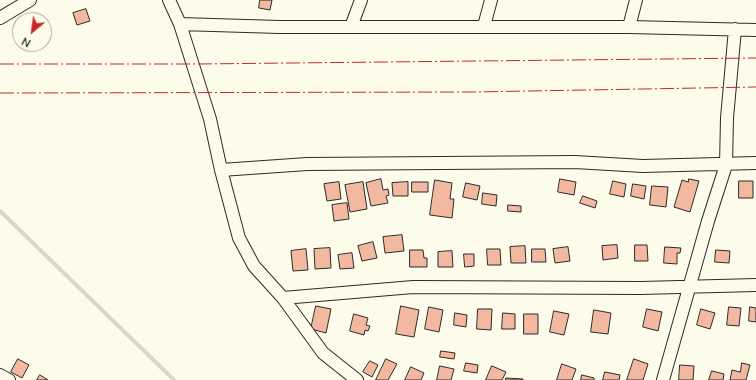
<!DOCTYPE html>
<style>
body{margin:0}
#map{position:relative;width:756px;height:380px;overflow:hidden;background:#fdfbea;font-family:"Nunito Sans",sans-serif}
canvas{display:block}
.north{position:absolute;left:12px;top:12px;width:40px;height:40px;box-sizing:border-box;background:#fdfbea;border:1px solid #a9a89e;border-radius:50%;rotate:209deg;font-size:11px;font-weight:700;line-height:16px;text-align:center;color:#2b2b2b}
.north::after{content:'';display:block;margin:auto;width:14px;height:18px;background:#c62828;clip-path:polygon(50% 0,100% 100%,50% 72%,0 100%)}
</style>
<div id="map">
<canvas width="756" height="380"></canvas>
<div class="north">N</div>
</div>
<script>
const ctx = document.querySelector('canvas').getContext('2d');
ctx.lineJoin = 'round';
function stroke(path, color, width, dash) {
  ctx.strokeStyle = color;
  ctx.lineWidth = width;
  ctx.lineCap = dash ? 'butt' : 'round';
  ctx.setLineDash(dash || []);
  ctx.stroke(path);
}
function fillPath(path, color) {
  ctx.fillStyle = color;
  ctx.fill(path, 'evenodd');
}
stroke(new Path2D(`
 M0,211L174,380`), '#d8d7c9', 4);
const building = new Path2D(`
 M260,0H272L270,10L259,8Z
 M86,9L90,21L77,25L73,13Z
 M381,179L383,190L388,189L389,195L386,196L388,203L371,206L366,183Z
 M560,179L576,182L574,195L558,192Z
 M689,179L699,181L690,212L674,207L682,180L688,182Z
 M435,180L452,183L450,199H454L452,218L430,215Z
 M613,181L626,184L624,197L610,194Z
 M739,181H753V198H739Z
 M339,182L341,199L327,201L324,184Z
 M363,182L367,209L350,212L345,185Z
 M408,182V196H393L392,183Z
 M412,182H428V192H412Z
 M466,183L480,186L477,200L463,197Z
 M633,184L646,186L644,199L631,196Z
 M652,186L668,187L666,207L650,205Z
 M483,193L497,195L496,206L482,204Z
 M583,196L597,201L595,208L580,203Z
 M347,203L349,219L334,221L332,205Z
 M508,205L521,206V212L508,211Z
 M402,235L404,251L385,253L383,237Z
 M373,242L377,258L362,261L358,246Z
 M617,245L618,258L603,260L602,246Z
 M635,245H647L648,261H635Z
 M525,246L526,263H511L510,247Z
 M568,247L570,261L555,263L553,249Z
 M665,247L681,248L680,253H677V264L664,263Z
 M330,248L331,268L315,269L314,249Z
 M306,249L308,270L293,271L291,251Z
 M487,249H500L501,265H488Z
 M532,249H545L546,262H532Z
 M410,250H423L424,258H427V267H410Z
 M716,250L730,251L729,263L715,262Z
 M452,251L453,267H438V252Z
 M352,253L354,268L340,269L338,255Z
 M464,254H474V266L465,267Z
 M316,306L331,309L326,333L311,329Z
 M401,306L419,310L414,337L396,334Z
 M429,307L443,310L439,332L425,329Z
 M729,307L741,308L739,326L727,325Z
 M750,307L756,308V322L749,321Z
 M478,309H492L491,330L477,329Z
 M647,309L662,312L658,331L643,327Z
 M701,309L715,313L710,329L697,325Z
 M594,310L611,313L608,334L591,332Z
 M554,311L569,314L564,335L550,332Z
 M455,313L467,315L466,327L454,325Z
 M503,313L515,314V329H502Z
 M354,314L368,318L366,325L370,326L368,331L365,330L364,335L350,331Z
 M524,314H538V334H524Z
 M441,351L455,353L454,359L440,357Z
 M18,359L29,365L22,378L11,372Z
 M386,359L397,364L388,380H376Z
 M634,359L648,364L643,380H627Z
 M370,361L378,365L372,377L363,372Z
 M466,363L478,365L477,373L464,371Z
 M742,363L750,365L746,380H730L732,370L740,372Z
 M562,364L576,369L572,380H557Z
 M680,365L694,366L693,380H679Z
 M440,366L454,369L451,380H437Z
 M492,366L506,372L502,380H486Z
 M411,367L424,373L421,380H405Z
 M712,371L724,374L723,380H709Z
 M605,372L620,375L619,380H603Z
 M40,375L48,380H37Z
 M582,375L594,378V380H581Z
 M506,378L523,379V380H506Z`);
fillPath(building, '#f2b8a0');
stroke(building, '#2b2b2b', 1);
const street = new Path2D(`
 M169,0L180,24L210,119L221,170L239,238L254,266L283,298L413,287L641,288L756,285
 M0,18L30,0
 M180,24L279,27H629L756,30
 M484,26L491,0
 M351,27L361,0
 M629,27L636,0
 M221,170L307,164L575,162L643,166L756,163
 M283,298L323,353L357,380
 M0,375L9,380
 M663,380L708,221L726,165L727,118L735,29`);
stroke(street, '#2b2b2b', 14);
stroke(street, '#fdfbea', 12);
stroke(new Path2D(`
 M0,64H198L756,58
 M0,93L473,92L756,87`), '#c62828', 1, [14, 3, 2, 3]);
</script>
